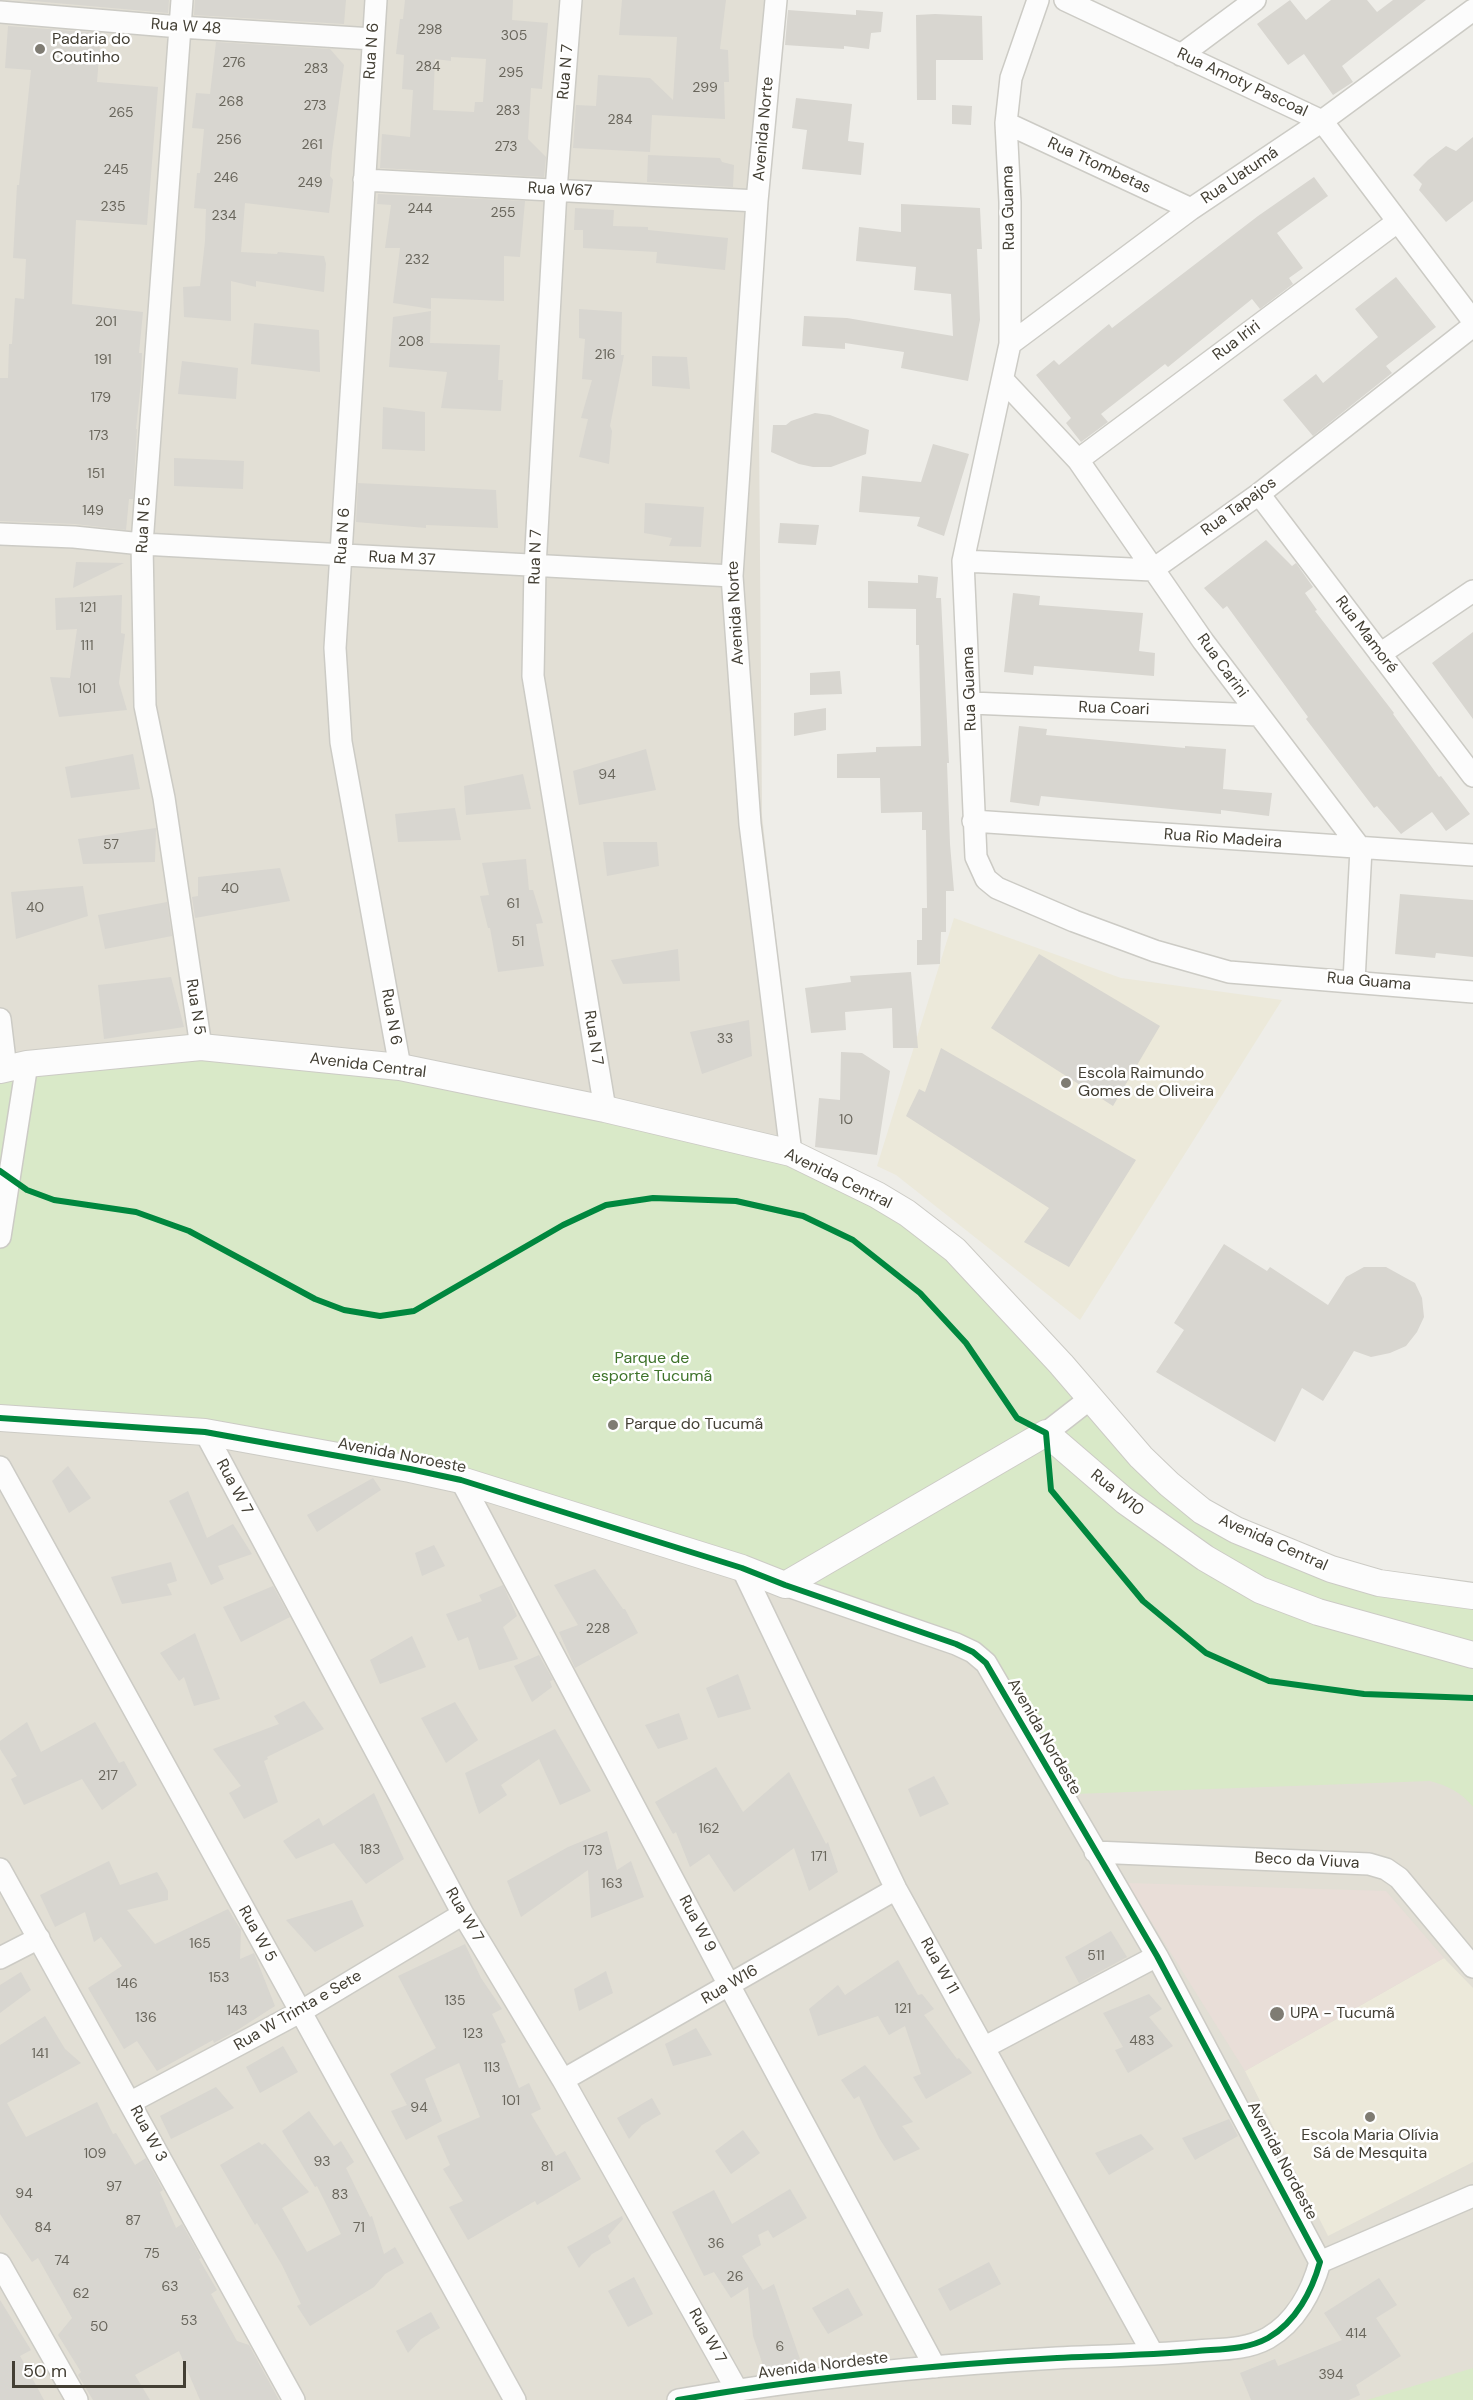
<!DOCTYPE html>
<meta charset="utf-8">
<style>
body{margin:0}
#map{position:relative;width:1473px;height:2400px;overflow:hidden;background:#eeede8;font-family:"DM Sans",sans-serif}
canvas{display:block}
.scale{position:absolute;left:12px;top:2361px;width:174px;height:27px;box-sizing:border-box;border:3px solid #433f34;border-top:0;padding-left:8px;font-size:18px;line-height:21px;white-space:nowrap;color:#433f34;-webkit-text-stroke:4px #fff;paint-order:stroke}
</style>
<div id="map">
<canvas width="1473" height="2400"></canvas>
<div class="scale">50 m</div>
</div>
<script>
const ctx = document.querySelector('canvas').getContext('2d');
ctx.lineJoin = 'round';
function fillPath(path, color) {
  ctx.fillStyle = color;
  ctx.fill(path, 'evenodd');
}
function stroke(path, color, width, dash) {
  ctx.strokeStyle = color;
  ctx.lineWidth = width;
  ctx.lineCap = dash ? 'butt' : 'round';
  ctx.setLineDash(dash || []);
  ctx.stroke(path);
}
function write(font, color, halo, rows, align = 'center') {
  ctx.font = font + ' "DM Sans",sans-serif';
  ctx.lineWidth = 5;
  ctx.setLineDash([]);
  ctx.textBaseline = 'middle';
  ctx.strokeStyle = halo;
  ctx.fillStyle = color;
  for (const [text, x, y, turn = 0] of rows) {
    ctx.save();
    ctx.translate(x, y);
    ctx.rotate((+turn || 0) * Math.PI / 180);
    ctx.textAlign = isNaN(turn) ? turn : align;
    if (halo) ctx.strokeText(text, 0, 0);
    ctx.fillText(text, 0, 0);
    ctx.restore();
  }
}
fillPath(new Path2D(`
 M0,0H767L757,170L762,816L800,1147L1203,1507L1379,1586L1473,1585V2400H0Z`), '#e2dfd5');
fillPath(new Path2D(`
 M954,918L1121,978L1282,1000L1080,1320L896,1175L877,1166Z
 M1444,1958L1473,1988V2162L1328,2236L1245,2071Z`), '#ece9da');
fillPath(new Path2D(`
 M1127,1883L1386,1891L1444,1958L1245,2071Z`), '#e9ded8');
fillPath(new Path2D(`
 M201,1047L400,1067L791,1153L955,1250L1186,1498L1384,1583L1473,1590V1807C1461,1792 1448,1786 1430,1781L1074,1794L1058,1787L973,1652L410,1469L0,1418V1070Z
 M1473,2368V2400H1367Z`), '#d9e9c8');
fillPath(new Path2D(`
 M22,0H169L168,13Z
 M195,0H346L344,24L194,15Z
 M405,0H513L512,20L548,23L542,89L531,88L528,139L546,157L544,177L380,168L382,134L410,137L413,90L402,89L404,55L396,54L400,19H403ZM451,57L486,59L483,102H475L474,112L433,110L435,59L451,61Z
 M622,0H726L720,49L728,50L729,82H724L725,119L652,115L650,152L573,148L576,105L596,106L598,75L650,78L673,100L677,37L619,35Z
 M1290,0L1306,20L1331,0H1367L1377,12L1393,0H1426L1342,66L1353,82L1333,95L1304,54L1288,65L1257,24Z
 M788,10L856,15V10L883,12L881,32L871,33L869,49L844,46V49L785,45Z
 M935,14L982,16L983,60H936V100H917L916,15Z
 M8,26L101,33L97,82L158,87L147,225L76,220L72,304L143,312L139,353H142L141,382L136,429H137L133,499H129L126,530L75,524L0,521V378H8L9,344H12L15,298L24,299L26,259L13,258L17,185H19L31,70L5,68Z
 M216,42L330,49L344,65L332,152L330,176L333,180L329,213L245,203L241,252L277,254L278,252L324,256L326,264L324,292L256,281V287L231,281V321L184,317L183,287L200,286L205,241L206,209L194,208L197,173H200L204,129L192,128L196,93L210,94Z
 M796,98L852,104L848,141L864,143L861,175L802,169L807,130L792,128Z
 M952,105L972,106L971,125L952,124Z
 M1473,137V201L1446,222L1419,190L1422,184L1413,175L1428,160L1446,146L1456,151Z
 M648,155L720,158L722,162L734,165L733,187L647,182Z
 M1314,177L1328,196L1277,233L1303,268L1289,278L1293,284L1260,309L1252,299L1168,367L1165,364L1101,414L1108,422L1081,442L1066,423L1071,418L1036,375L1054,360L1059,365L1109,324L1112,328L1258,216Z
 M378,194L525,201L520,257L504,256V301L431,298V309L393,303L400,248H385L391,205L377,204Z
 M901,204L980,208L982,249H977L980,320L968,381L901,368L904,352L845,343V349L802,346L804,316L847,318L953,336L951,294L914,290L916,267L856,261L859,227L901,232Z
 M575,208L614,210L613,226L648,227V230L728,238L725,270L656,263L657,252L583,248V230H574Z
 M1396,277L1436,327L1386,366L1392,373L1313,436L1283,400L1316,374L1323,383L1378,337L1355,309Z
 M579,309L622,312L621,355H624L610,426L612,431L609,464L579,457L588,419L581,418L592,380L582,379L585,339L579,338Z
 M431,311L430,343L500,345L498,380H503L501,411L441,408L447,372L389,367L393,317Z
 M254,323L319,330L320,372L251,364Z
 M652,356L687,357L690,389L652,386Z
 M182,361L238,368L236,399L178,394Z
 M383,407L425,412V451L382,449Z
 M815,413L830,415L869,430L866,454L831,467H813L799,464L771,452L773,425H786L791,421Z
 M933,444L969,454L944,536L917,526L920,517L859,512L862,476L921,482Z
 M174,458L244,461L243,489L174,486Z
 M358,483L496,490L498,528L426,525V528L356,522Z
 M645,503L704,507L701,547L669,546L672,538L644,533Z
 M780,523L819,525L816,545L778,543Z
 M1266,540L1292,566L1296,563L1313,587L1305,593L1317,610L1315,611L1394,713L1393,714L1439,777L1441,776L1470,814L1446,831L1432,812L1401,834L1377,806L1374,808L1306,719L1308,717L1227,606L1223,609L1204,588Z
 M76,562L124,563L73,588Z
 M918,575L938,577L936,598H941L949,763H947L950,844L954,891H946V932H941L940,964L917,965V940H922V908H927L926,830H922V812L881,813L880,778H837V754L876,752V747L921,746L919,645H916V609L868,608V581L918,583Z
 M1013,593L1040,596L1039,605L1143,613L1139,651L1155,653L1154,676L1034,666L1033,675L1004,672Z
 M122,595L121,633L125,634L119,683L127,710L59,717L50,677L70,678L77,629L56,630L55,598Z
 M1473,632V719L1432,663Z
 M840,671L842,694L810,695V673Z
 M826,708V730L794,736V713Z
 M1019,726L1047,729L1046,735L1185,748V746L1226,749L1223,789L1272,793L1269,816L1221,810V814L1041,796L1039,806L1010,802Z
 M646,749L656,790L579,805L573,771Z
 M133,754L140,789L71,798L65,767Z
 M523,774L531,809L466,815L464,786Z
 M455,808L461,840L398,842L395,814Z
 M156,828L155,862L83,864L78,839Z
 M603,842H657L659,866L607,876Z
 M526,859L529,890H533L543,923L536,924L544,966L498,972L490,928H488L480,896L489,895L482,863Z
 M280,868L290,901L195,918L192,897L198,896V877Z
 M83,886L88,916L16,939L11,892Z
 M1400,894L1473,900V957L1436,953L1435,958L1395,954Z
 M167,902L172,936L105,949L98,915Z
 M678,949L680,981L623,984L611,960Z
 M1039,954L1160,1026L1113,1106L991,1028Z
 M911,972L918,1048H893L892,1008L845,1012L846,1030L811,1033L805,988L851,982L850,976Z
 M171,977L184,1027L104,1039L98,985Z
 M749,1020L752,1056L702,1074L690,1032Z
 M941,1048L1136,1160L1069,1267L1024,1242L1049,1208L906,1116L919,1089L925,1092Z
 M841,1052L862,1053L890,1071L877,1155L815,1147L819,1098L840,1100Z
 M1224,1244L1267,1271L1270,1267L1328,1305L1346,1277L1364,1267H1386L1415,1283L1422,1298L1424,1317L1417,1332L1406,1346L1390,1353L1371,1357L1354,1351L1323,1401L1302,1388L1275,1442L1156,1372L1184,1330L1174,1323Z
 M68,1466L91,1498L69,1513L52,1481Z
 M373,1478L381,1490L317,1532L307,1515Z
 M188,1491L207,1538L233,1524L252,1554L218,1566L224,1579L211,1585L169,1501Z
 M434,1545L445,1566L422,1576L415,1553Z
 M171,1562L177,1581L167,1584L172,1595L122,1604L111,1577Z
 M595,1569L623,1609H625L638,1633L575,1668L559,1632L578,1625L554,1585Z
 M503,1585L517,1616L503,1627L518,1659L479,1670L468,1637L458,1641L446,1614L482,1601L479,1595Z
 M273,1586L290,1617L241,1642L223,1607Z
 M195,1633L220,1699L194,1706L184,1677L179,1681L160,1653Z
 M412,1636L426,1667L380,1684L370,1660Z
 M539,1655L553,1680L550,1681L552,1687L532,1702L514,1666Z
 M738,1674L751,1709L718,1718L706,1688Z
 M304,1701L324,1729L267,1757L268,1759L264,1761L278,1802L244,1819L229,1793L241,1786L213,1749L279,1724L274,1716Z
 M455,1702L478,1740L446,1763L421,1718Z
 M679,1713L688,1739L658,1749L645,1725Z
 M27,1722L41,1752L95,1722L119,1763L124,1761L137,1785L102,1810L82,1779L24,1805L11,1779L17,1776L0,1749V1741Z
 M555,1729L591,1791L560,1805L539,1759L501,1785L507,1795L479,1814L465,1773Z
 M716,1767L743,1812L789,1772L826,1844L828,1842L838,1872L809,1891L794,1848L734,1892L709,1854L690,1867L676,1832L673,1834L655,1802Z
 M934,1776L949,1804L920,1817L908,1789Z
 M374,1793L404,1859L366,1884L334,1843L296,1859L283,1841L319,1818L323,1826Z
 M607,1831L617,1870L631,1861L644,1897L591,1918L588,1870L521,1917L507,1881L568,1847Z
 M109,1861L120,1885L157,1872L168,1891V1900L127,1910L155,1944L228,1909L241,1930L240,1959L254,1953L275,2006L236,2031L214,2043L213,2040L157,2071L137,2041L124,2049L88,1988L122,1966L101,1937L94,1942L85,1912L55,1927L40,1895Z
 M352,1900L364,1926L315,1952L286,1920Z
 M1111,1931L1127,1957L1079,1983L1065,1957Z
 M465,1944L481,1978L502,2009L492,2014L506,2042L501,2044L519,2088L529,2083L541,2109L531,2114L556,2156L565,2151L581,2179L537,2205L535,2201L468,2240L449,2207L463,2201L443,2169L450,2165L437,2136L480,2117L459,2063L425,2079L442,2121L406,2140L391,2111L407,2105L390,2074L436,2048L398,1976Z
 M898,1960L918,1995L922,1994L934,2009L924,2015L957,2059L959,2058L972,2073L926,2099L913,2077L921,2074L905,2026L889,2035L878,2016L818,2036L809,2009L838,1985L845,1995Z
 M606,1971L613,1993L579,2011L574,1989Z
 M21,1972L31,1990L0,2013V1985Z
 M1149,1994L1162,2009L1149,2017L1173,2046L1128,2073L1115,2050L1123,2047L1103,2013Z
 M45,2016L65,2049L81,2063L7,2103L26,2137L97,2102L113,2134L116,2133L135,2165L146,2158L163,2190L160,2192L176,2228L182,2224L201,2258L199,2259L217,2290L211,2294L237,2341L249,2345L279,2400H200L179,2351L135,2375L150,2400H93L78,2375L81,2372L58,2335L72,2318L38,2258L32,2262L0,2214V2045Z
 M696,2028L712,2055L673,2066L665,2044Z
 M283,2046L298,2072L260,2093L246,2067Z
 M865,2065L913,2122L902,2126L920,2149L894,2161L879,2138L859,2096L854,2099L841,2080Z
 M216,2087L234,2108L171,2139L160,2116Z
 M652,2098L661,2114L642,2125L629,2139L617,2118Z
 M309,2111L334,2146L341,2141L354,2162L346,2168L370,2217L372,2216L384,2254L395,2247L404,2263L385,2274L374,2287L310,2326L297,2306L301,2304L282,2265L257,2223L255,2225L220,2165L259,2142L262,2145L265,2143L309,2192L282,2208L307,2252L341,2234L317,2186L315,2187L282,2131Z
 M1229,2119L1238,2136L1195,2160L1182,2138Z
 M743,2130L760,2153L731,2174L715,2151Z
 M1141,2134L1154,2149L1109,2175L1095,2153Z
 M790,2189L807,2218L773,2238L768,2230L758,2235L761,2245L742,2256L763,2290L774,2284L800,2359L765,2371L753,2336L748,2287L731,2298L714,2272L704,2276L672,2212L714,2190L732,2224Z
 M622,2216L623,2219L608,2236L611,2243L592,2254L579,2268L567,2247Z
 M989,2262L1001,2284L950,2311L938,2289Z
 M634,2277L653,2314L628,2327L608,2291Z
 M1379,2278L1397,2305L1376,2318L1401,2356L1356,2385L1360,2395L1349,2400H1251L1240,2373L1275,2359L1278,2366L1342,2340L1324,2313Z
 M848,2288L863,2315L828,2334L812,2308Z
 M0,2300L31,2350L20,2356L44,2400H0Z
 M431,2312L440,2328L421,2339L408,2353L396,2331Z`), '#d8d6d0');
const minor = new Path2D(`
 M182,0L142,544L145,706L164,798L201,1047
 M376,0L335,648L341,742L400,1067
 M571,0L556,190L535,567L533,676L605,1109
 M776,0L757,201L732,576L750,824L791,1153
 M1038,0L1011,78L1006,123L1010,202V344L963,561L976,857L986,879L997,888L1074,921L1155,951L1229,972L1473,992
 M1065,0L1322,121L1473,321
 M0,12L180,27L373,39
 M1181,55L1255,0
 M1006,123L1191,209
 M364,180L757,201
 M1010,344L1191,209L1322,121L1473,10
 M1003,380L1078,460L1203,641L1361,849L1354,981
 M1078,460L1397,222
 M1259,494L1473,776
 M0,534L74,537L142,544L732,576
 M963,561L1152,570L1259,494L1473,326
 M1380,654L1473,591
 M971,703L1258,715
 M973,821L1473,855
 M0,1019L6,1069
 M0,1237L27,1064
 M205,1432L463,1914L563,2080L737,2390
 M1046,1433L1091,1398
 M0,1467L515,2400
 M461,1480L729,1985L935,2367
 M742,1568L896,1889L1153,2354
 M1095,1852L1369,1864L1386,1869L1399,1878L1473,1967
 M0,1869L294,2400
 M0,1958L39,1938
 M985,2047L1157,1956
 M563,2080L896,1889
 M131,2102L300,2012L463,1914
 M1320,2262L1473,2196
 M0,2264L77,2400
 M678,2400C803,2378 930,2365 1057,2358C1103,2356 1150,2355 1197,2351C1221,2349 1246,2350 1268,2338C1296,2322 1312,2291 1320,2262L1157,1956L986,1663L973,1652L956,1644L785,1585`);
const tertiary = new Path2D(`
 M0,1070L27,1064L201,1047L400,1067L605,1109L791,1153L877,1195L907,1213L955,1250L1061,1364L1141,1457L1169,1484L1202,1511L1236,1530L1331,1569L1379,1583L1473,1596
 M0,1418L205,1432L410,1469L461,1480L742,1568L785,1585L1046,1433L1125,1501L1205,1558L1260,1590L1318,1612L1473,1655`);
stroke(minor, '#cccbc5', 24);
stroke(tertiary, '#cccbc5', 28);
stroke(minor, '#fcfcfc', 21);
stroke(tertiary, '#fcfcfc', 26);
stroke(new Path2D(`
 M0,1171L27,1190L54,1200L136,1212L189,1231L315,1299L344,1310L380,1316L414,1311L563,1225L606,1205L653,1198L736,1201L803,1216L853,1240L920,1293L966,1343L1017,1418L1046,1433L1051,1490L1143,1601L1206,1653L1269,1681L1364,1694L1473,1698
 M0,1418L205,1432L410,1469L461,1480L742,1568L785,1585L956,1644L973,1652L986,1663L1157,1956L1320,2262C1312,2291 1296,2322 1268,2338C1246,2350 1221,2349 1197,2351C1150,2355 1103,2356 1057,2358C930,2365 803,2378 678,2400`), '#00873e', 6);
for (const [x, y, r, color] of [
 [40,49,6,"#7f7c73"],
 [1066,1083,6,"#7f7c73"],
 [613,1425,6,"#7f7c73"],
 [1277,2014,8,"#7f7c73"],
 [1370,2117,6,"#7f7c73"]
]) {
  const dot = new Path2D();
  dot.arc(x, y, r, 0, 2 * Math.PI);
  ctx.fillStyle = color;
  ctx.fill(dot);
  stroke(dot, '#fff', 2);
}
write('14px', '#69665c', null, [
 ["298",430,30],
 ["305",514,36],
 ["276",234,63],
 ["284",428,67],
 ["283",316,69],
 ["295",511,73],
 ["299",705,88],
 ["268",231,102],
 ["273",315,106],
 ["283",508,111],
 ["265",121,113],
 ["284",620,120],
 ["256",229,140],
 ["261",312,145],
 ["273",506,147],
 ["245",116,170],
 ["246",226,178],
 ["249",310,183],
 ["235",113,207],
 ["244",420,209],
 ["255",503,213],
 ["234",224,216],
 ["232",417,260],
 ["201",106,322],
 ["208",411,342],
 ["216",605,355],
 ["191",103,360],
 ["179",101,398],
 ["173",99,436],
 ["151",96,474],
 ["149",93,511],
 ["121",88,608],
 ["111",87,646],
 ["101",87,689],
 ["94",607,775],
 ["57",111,845],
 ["40",230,889],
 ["61",513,904],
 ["40",35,908],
 ["51",518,942],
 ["33",725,1039],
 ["10",846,1120],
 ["228",598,1629],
 ["217",108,1776],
 ["162",709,1829],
 ["183",370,1850],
 ["173",593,1851],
 ["171",819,1857],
 ["163",612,1884],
 ["165",200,1944],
 ["511",1096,1956],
 ["153",219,1978],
 ["146",127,1984],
 ["135",455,2001],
 ["121",903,2009],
 ["143",237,2011],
 ["136",146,2018],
 ["123",473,2034],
 ["483",1142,2041],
 ["141",40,2054],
 ["113",492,2068],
 ["101",511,2101],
 ["94",419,2108],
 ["109",95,2154],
 ["93",322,2162],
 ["81",547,2167],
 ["97",114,2187],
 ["94",24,2194],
 ["83",340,2195],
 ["87",133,2221],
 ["84",43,2228],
 ["71",359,2228],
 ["36",716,2244],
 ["75",152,2254],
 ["74",62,2261],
 ["26",735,2277],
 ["63",170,2287],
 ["62",81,2294],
 ["53",189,2321],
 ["50",99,2327],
 ["414",1356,2334],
 ["6",780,2347],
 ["394",1331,2375]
]);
write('16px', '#433f34', '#fff', [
 ["Rua W 48",186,27,4],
 ["Rua N 6",372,51,-86],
 ["Rua N 7",566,72,-85],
 ["Rua Amoty Pascoal",1242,83,25],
 ["Avenida Norte",764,129,-85],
 ["Rua Ttombetas",1099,166,25],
 ["Rua Uatumá",1240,176,-34],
 ["Rua W67",560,190,3],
 ["Rua Guama",1009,208,-91],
 ["Rua Iriri",1237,341,-37],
 ["Rua Tapajos",1239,507,-36],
 ["Rua N 5",144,525,-87],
 ["Rua N 6",343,536,-86],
 ["Rua N 7",536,557,-88],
 ["Rua M 37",402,559,3],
 ["Avenida Norte",736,613,-93],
 ["Rua Mamoré",1366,635,53],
 ["Rua Carini",1222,666,54],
 ["Rua Guama",970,689,-92],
 ["Rua Coari",1114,709,2],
 ["Rua Rio Madeira",1223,839,4],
 ["Rua Guama",1369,982,5],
 ["Rua N 5",195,1007,81],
 ["Rua N 6",391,1017,80],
 ["Rua N 7",593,1038,81],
 ["Avenida Central",368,1066,7],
 ["Avenida Central",838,1179,26],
 ["Avenida Noroeste",402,1456,11],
 ["Rua W 7",234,1487,62],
 ["Rua W10",1117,1493,39],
 ["Avenida Central",1273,1543,24],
 ["Avenida Nordeste",1044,1737,60],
 ["Beco da Viuva",1307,1861,3],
 ["Rua W 7",464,1915,60],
 ["Rua W 9",697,1924,62],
 ["Rua W 5",257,1934,61],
 ["Rua W 11",939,1966,61],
 ["Rua W16",730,1985,-30],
 ["Rua W Trinta e Sete",298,2011,-30],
 ["Rua W 3",148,2134,62],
 ["Avenida Nordeste",1282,2161,62],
 ["Rua W 7",707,2336,61],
 ["Avenida Nordeste",823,2366,-7]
]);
write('16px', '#433f34', '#fff', [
 ["Padaria do",52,40],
 ["Coutinho",52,58],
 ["Escola Raimundo",1078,1074],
 ["Gomes de Oliveira",1078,1092],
 ["Parque do Tucumã",625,1425],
 ["UPA - Tucumã",1290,2014],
 ["Escola Maria Olívia",1370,2136,"center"],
 ["Sá de Mesquita",1370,2154,"center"]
], 'left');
write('16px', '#3e732a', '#fff', [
 ["Parque de",652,1359],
 ["esporte Tucumã",652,1377]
]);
</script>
